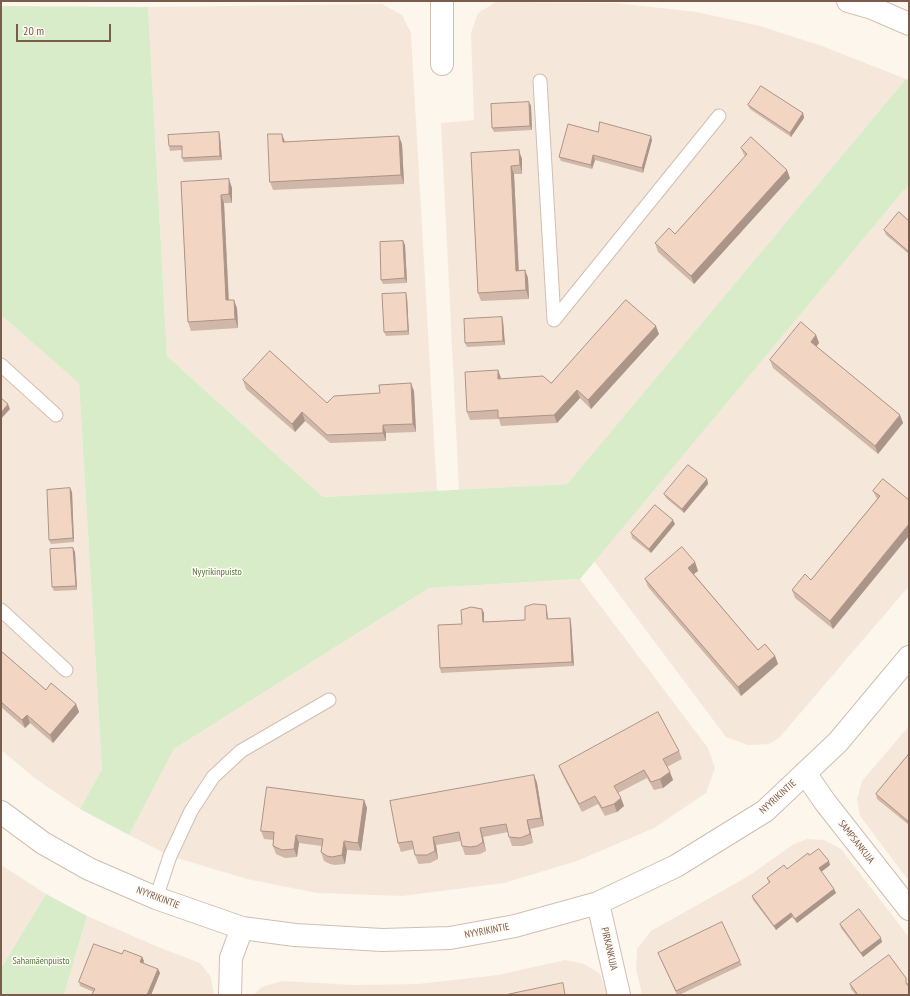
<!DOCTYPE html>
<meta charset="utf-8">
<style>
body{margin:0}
#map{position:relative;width:910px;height:996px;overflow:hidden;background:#fdf6ec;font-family:"PT Sans Narrow",sans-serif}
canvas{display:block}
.frame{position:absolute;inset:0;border:2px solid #7a5c4d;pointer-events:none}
.scale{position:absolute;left:16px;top:24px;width:95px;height:18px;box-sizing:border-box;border:2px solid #7a5c4d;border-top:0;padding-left:5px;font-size:12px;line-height:14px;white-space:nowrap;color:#7a5c4d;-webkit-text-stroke:3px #fffaf3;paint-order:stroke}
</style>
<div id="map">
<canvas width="910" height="996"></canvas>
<div class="frame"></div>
<div class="scale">20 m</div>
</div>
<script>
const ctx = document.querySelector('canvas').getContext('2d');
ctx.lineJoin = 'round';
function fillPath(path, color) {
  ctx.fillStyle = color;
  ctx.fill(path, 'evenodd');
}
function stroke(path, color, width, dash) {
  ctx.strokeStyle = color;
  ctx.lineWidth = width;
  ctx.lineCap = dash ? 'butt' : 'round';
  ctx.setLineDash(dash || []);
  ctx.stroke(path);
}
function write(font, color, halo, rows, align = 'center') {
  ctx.font = font + ' "PT Sans Narrow",sans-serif';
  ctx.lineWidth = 3;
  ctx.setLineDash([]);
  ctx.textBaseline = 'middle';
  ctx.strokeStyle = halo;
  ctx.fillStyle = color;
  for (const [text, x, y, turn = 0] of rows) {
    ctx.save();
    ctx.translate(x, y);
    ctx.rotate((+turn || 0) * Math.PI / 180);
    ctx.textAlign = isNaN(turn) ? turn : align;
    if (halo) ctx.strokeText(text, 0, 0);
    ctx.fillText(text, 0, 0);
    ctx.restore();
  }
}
fillPath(new Path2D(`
 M496,2L616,3L697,12L760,26L822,46L906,79L567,484L459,490L441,123L474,120L471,33L478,13Z
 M382,4L402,15L411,33L437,491L323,497L167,356L148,7Z
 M909,184V586L779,738L769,744L748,745L726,737L594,561Z
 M1,315L79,382L102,769L80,809L36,779L1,750Z
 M580,579L708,748L715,768L706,793L654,828L577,861L504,883L402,896L317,893L247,879L170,856L129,835L174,749L429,588Z
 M909,726V881L860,816L857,799L862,781Z
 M807,839L824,840L841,849L909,937V995H642L636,968L637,949L651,931L747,877L794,844Z
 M1,865L46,894L1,968Z
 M87,916L158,947L200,963L211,977L214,995H64Z
 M565,960L584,964L599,973L609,995H253L262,987L282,981L353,985L418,984L498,975Z`), '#f5e8da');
fillPath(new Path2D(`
 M1,6L148,7L167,356L323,497L567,484L906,79L909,80V184L580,579L429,588L174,749L129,835L80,809L102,769L79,383L1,315Z
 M46,894L87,916L64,995H1V968Z`), '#d8ecc9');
const lane = new Path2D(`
 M540,81L554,320L719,116
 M1,365L56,415
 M1,610L66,670
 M156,898L170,856L191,811L213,777L241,751L329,700`);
const street = new Path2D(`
 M442,64V1
 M805,773L825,802L909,909
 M1,812L43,843L89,869L156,898L242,928L295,935L382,940L450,938L515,926L598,903L676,866L765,811L838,742L909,657
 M598,903L619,995
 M230,995L231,958L242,928`);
const secondary = new Path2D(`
 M848,1L872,8L909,24`);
stroke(lane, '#d1beb0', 15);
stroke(street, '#d1beb0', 24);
stroke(secondary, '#d6c0b0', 24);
stroke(lane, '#fff', 13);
stroke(street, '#fff', 22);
stroke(secondary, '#fff', 22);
fillPath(new Path2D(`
 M529,102L531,106L532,130L494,132L492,128Z
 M748,105L803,113L804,118L791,137L750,109Z
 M219,132L220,136L222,160L184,162L182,158V150L170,151L169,146Z
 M598,132L652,140L643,173L595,160L592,169L561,161L559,157Z
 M285,142L402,144L404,184L273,190L270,182Z
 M741,148L790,178L694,284L658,252L655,243L675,234L745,157Z
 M471,153L522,159V174H514L519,271L525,270L528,278L529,299L481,301L478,293Z
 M181,182L232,188V203H224L229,300L237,308L238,328L191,331L188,322Z
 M909,221V254L886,235L884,230Z
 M403,241L405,245L407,283L383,284L381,280Z
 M407,297L409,335L386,336L384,332Z
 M503,321L505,345L467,347L465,343Z
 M659,334L591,409L580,398L557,423L501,426L499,419L470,420L467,412L551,383Z
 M816,335L819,343L816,346L900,415L903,423L878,454L773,368L770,360Z
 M243,380L327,403L414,391L416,432L386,433V441L330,443L305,421L295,432L246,389Z
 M707,479L708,484L684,513L666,498L664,494Z
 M70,488L72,492L74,542L51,544L49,540Z
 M873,491L909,500L833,629L795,598L792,590L811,580L877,499Z
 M675,524L651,553L632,538L631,533Z
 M73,548L75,552L77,590L54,591L52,587Z
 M695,562L698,571L694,574L758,650L775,656L778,664L741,696L648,587L645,579Z
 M482,609L484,613V622L525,620L547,610L548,619L571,622L574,666L441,673L440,668L462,624Z
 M1,651L46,690L76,704L79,712L53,743L30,723L25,728L1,707Z
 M679,751L682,759L667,767L673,780L663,788L654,790L647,778L618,793L624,806L617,812L605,816L598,804L582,812L562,774L559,766Z
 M909,754V825L877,799L876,794Z
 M534,775L537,783L544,826L530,829L533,843L523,846H512L509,837L508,832L483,837L486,851L480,854L473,855H465L462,846L461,841L436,845L438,859L430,863L419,864L418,863L415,855L414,849L401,852L398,843Z
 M364,800L367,808L361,851L347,850L345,864L335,865L330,864L324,861L321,852L322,846L299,843L297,857L285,858L276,854L273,846L274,840L264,839L261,831Z
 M809,855L830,865L821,872L834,889L836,893L797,923L792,917L776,930L753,900L752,896L769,883L767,878L787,869Z
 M840,924L882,942L863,957L841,928Z
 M658,953L740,961L742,965L679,995H677Z
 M142,957L144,961L143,963L158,969L160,973L151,995H93L92,994L94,992L80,986L79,982Z
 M908,983L909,995H856L851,989L850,984Z`), '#d1b7a8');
fillPath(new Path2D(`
 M529,102L531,106L532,130L530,126Z
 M803,113L804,118L791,137L790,133Z
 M219,132L220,136L222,160L220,156Z
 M282,134L285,142H283Z
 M399,136L402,144L404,184L401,175Z
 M651,136L652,140L643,173L642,168Z
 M519,150L522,159V174L520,165Z
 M593,155L595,160L592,169L591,165Z
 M511,166L514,174L519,279L516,271Z
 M787,170L790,178L694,284L691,276Z
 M229,179L232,188V203L229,194Z
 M221,195L224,203L229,309L226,300Z
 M403,241L405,245L407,283L405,278Z
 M525,270L528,278L529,299L526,290Z
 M406,293L407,297L409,335L408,331Z
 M234,300L237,308L238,328L235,319Z
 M502,317L503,321L505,345L503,341Z
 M656,326L659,334L591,409L588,400Z
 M816,335L819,343L814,350L811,342Z
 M498,370L501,378L498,379Z
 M411,383L414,391L416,432L413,424Z
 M577,390L580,398L557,423L554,415Z
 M8,404L10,409L1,419V413Z
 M302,412L305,421L295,432L292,424Z
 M900,415L903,423L878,454L875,446Z
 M383,425L386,433V441L383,433Z
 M707,479L708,484L684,513L682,509Z
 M70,488L72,492L74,542L73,538Z
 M673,520L675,524L651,553L649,549Z
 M909,524V536L833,629L830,621Z
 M73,548L75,552L77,590L76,586Z
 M695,562L698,571L691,576L688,568Z
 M546,605L547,610L548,623L547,619Z
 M482,609L484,613V627L483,622Z
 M570,618L571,622L574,666L572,662Z
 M775,656L778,664L741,696L738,687Z
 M76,704L79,712L53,743L50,735Z
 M27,715L30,723L25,728L22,720Z
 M670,772L673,780L663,788L660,779Z
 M534,775L537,783L544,826L541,818Z
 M621,798L624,806L617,812L614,804Z
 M364,800L367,808L361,851L358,843Z
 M527,820L530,829L533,843L530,834Z
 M480,828L483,837L486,851L483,842Z
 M296,835L299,843L297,857L294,849Z
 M433,837L436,845L438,859L435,851Z
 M344,841L347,850L345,864L342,855Z
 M829,861L830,865L820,873L819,868Z
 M834,889L836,893L797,923L795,919Z
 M791,913L792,917L776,930L774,926Z
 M881,938L882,942L863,957L861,953Z
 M142,957L144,961L142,966L140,962Z
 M158,969L160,973L151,995H147Z`), '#aa9588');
const building = new Path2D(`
 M761,86L803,113L790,133L748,105Z
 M529,102L530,126L492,128L491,104Z
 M600,122L651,136L642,168L593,155L591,165L559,157L568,124L598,132Z
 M219,132L220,156L182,158V146H169L168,135Z
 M268,134H282L283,142L399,136L401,175L270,182Z
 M751,137L787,170L691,276L655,243L669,228L675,234L747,154L741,148Z
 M519,150L520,165L511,166L516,271L525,270L526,290L478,293L471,153Z
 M229,179V194L221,195L226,300H234L235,319L188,322L181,182Z
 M899,212L909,221V252L884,230Z
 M403,241L405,278L381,280L380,242Z
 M406,293L408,331L384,332L382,294Z
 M626,300L656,326L588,400L577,390L554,415L498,418V410L467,412L465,372L498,370V379L543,376L551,383Z
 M502,317L503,341L465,343L464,319Z
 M801,322L816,335L811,342L900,415L875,446L770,360Z
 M270,351L327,403L334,396L380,393L379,385L411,383L413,424L383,425V433L327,435L302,412L292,424L243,380Z
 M1,398L8,404L1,413Z
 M688,465L707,479L682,509L664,494Z
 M883,479L909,500V524L830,621L792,590L805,574L811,580L880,496L873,491Z
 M70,488L73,538L49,540L47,490Z
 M655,505L673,520L649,549L631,533Z
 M682,547L695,562L688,568L758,650L765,644L775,656L738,687L645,579Z
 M73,548L76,586L52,587L50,549Z
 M534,604L546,605L547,619L570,618L572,662L440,668L438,625L462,624L461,610L471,607L482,609L483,622L525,620V607Z
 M1,651L46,690L51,683L76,704L50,735L27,715L22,720L1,702Z
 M658,712L679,751L663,759L670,772L660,779L651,782L644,770L614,786L621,798L614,804L602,808L595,796L579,804L559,766Z
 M909,754V822L876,794Z
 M534,775L541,818L527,820L530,834L520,838L509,837L506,824L480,828L483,842L477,846L470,847L462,846L459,832L433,837L435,851L427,855H415L412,841L398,843L390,801Z
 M267,787L364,800L358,843L344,841L342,855L332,857L327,856L321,852L323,839L296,835L294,849L282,850L273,846L274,832L261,831Z
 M819,849L829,861L819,868L834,889L795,919L791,913L774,926L752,896L770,882L767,878L784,865L787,869L808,853L809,855Z
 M859,909L881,938L861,953L840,924Z
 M722,922L740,961L676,991L658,953Z
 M94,944L122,954L124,950L142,957L140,962L158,969L147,995H95L92,994L95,989L79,982Z
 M889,955L906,978V983L909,987V995H858L850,984Z
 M563,983L565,995H505Z`);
fillPath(building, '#f3d5c3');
stroke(building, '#aa9588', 1);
write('10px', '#537a41', '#fffaf3', [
 ["Nyyrikinpuisto",217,572],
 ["Sahamäenpuisto",41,961]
]);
write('10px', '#7a5c4d', '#fffaf3', [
 ["NYYRIKINTIE",778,797,-42],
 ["SAMPSANKUJA",856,842,52],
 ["NYYRIKINTIE",158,898,21],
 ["NYYRIKINTIE",487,931,-11],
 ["PIRKANKUJA",609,949,77]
]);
</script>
